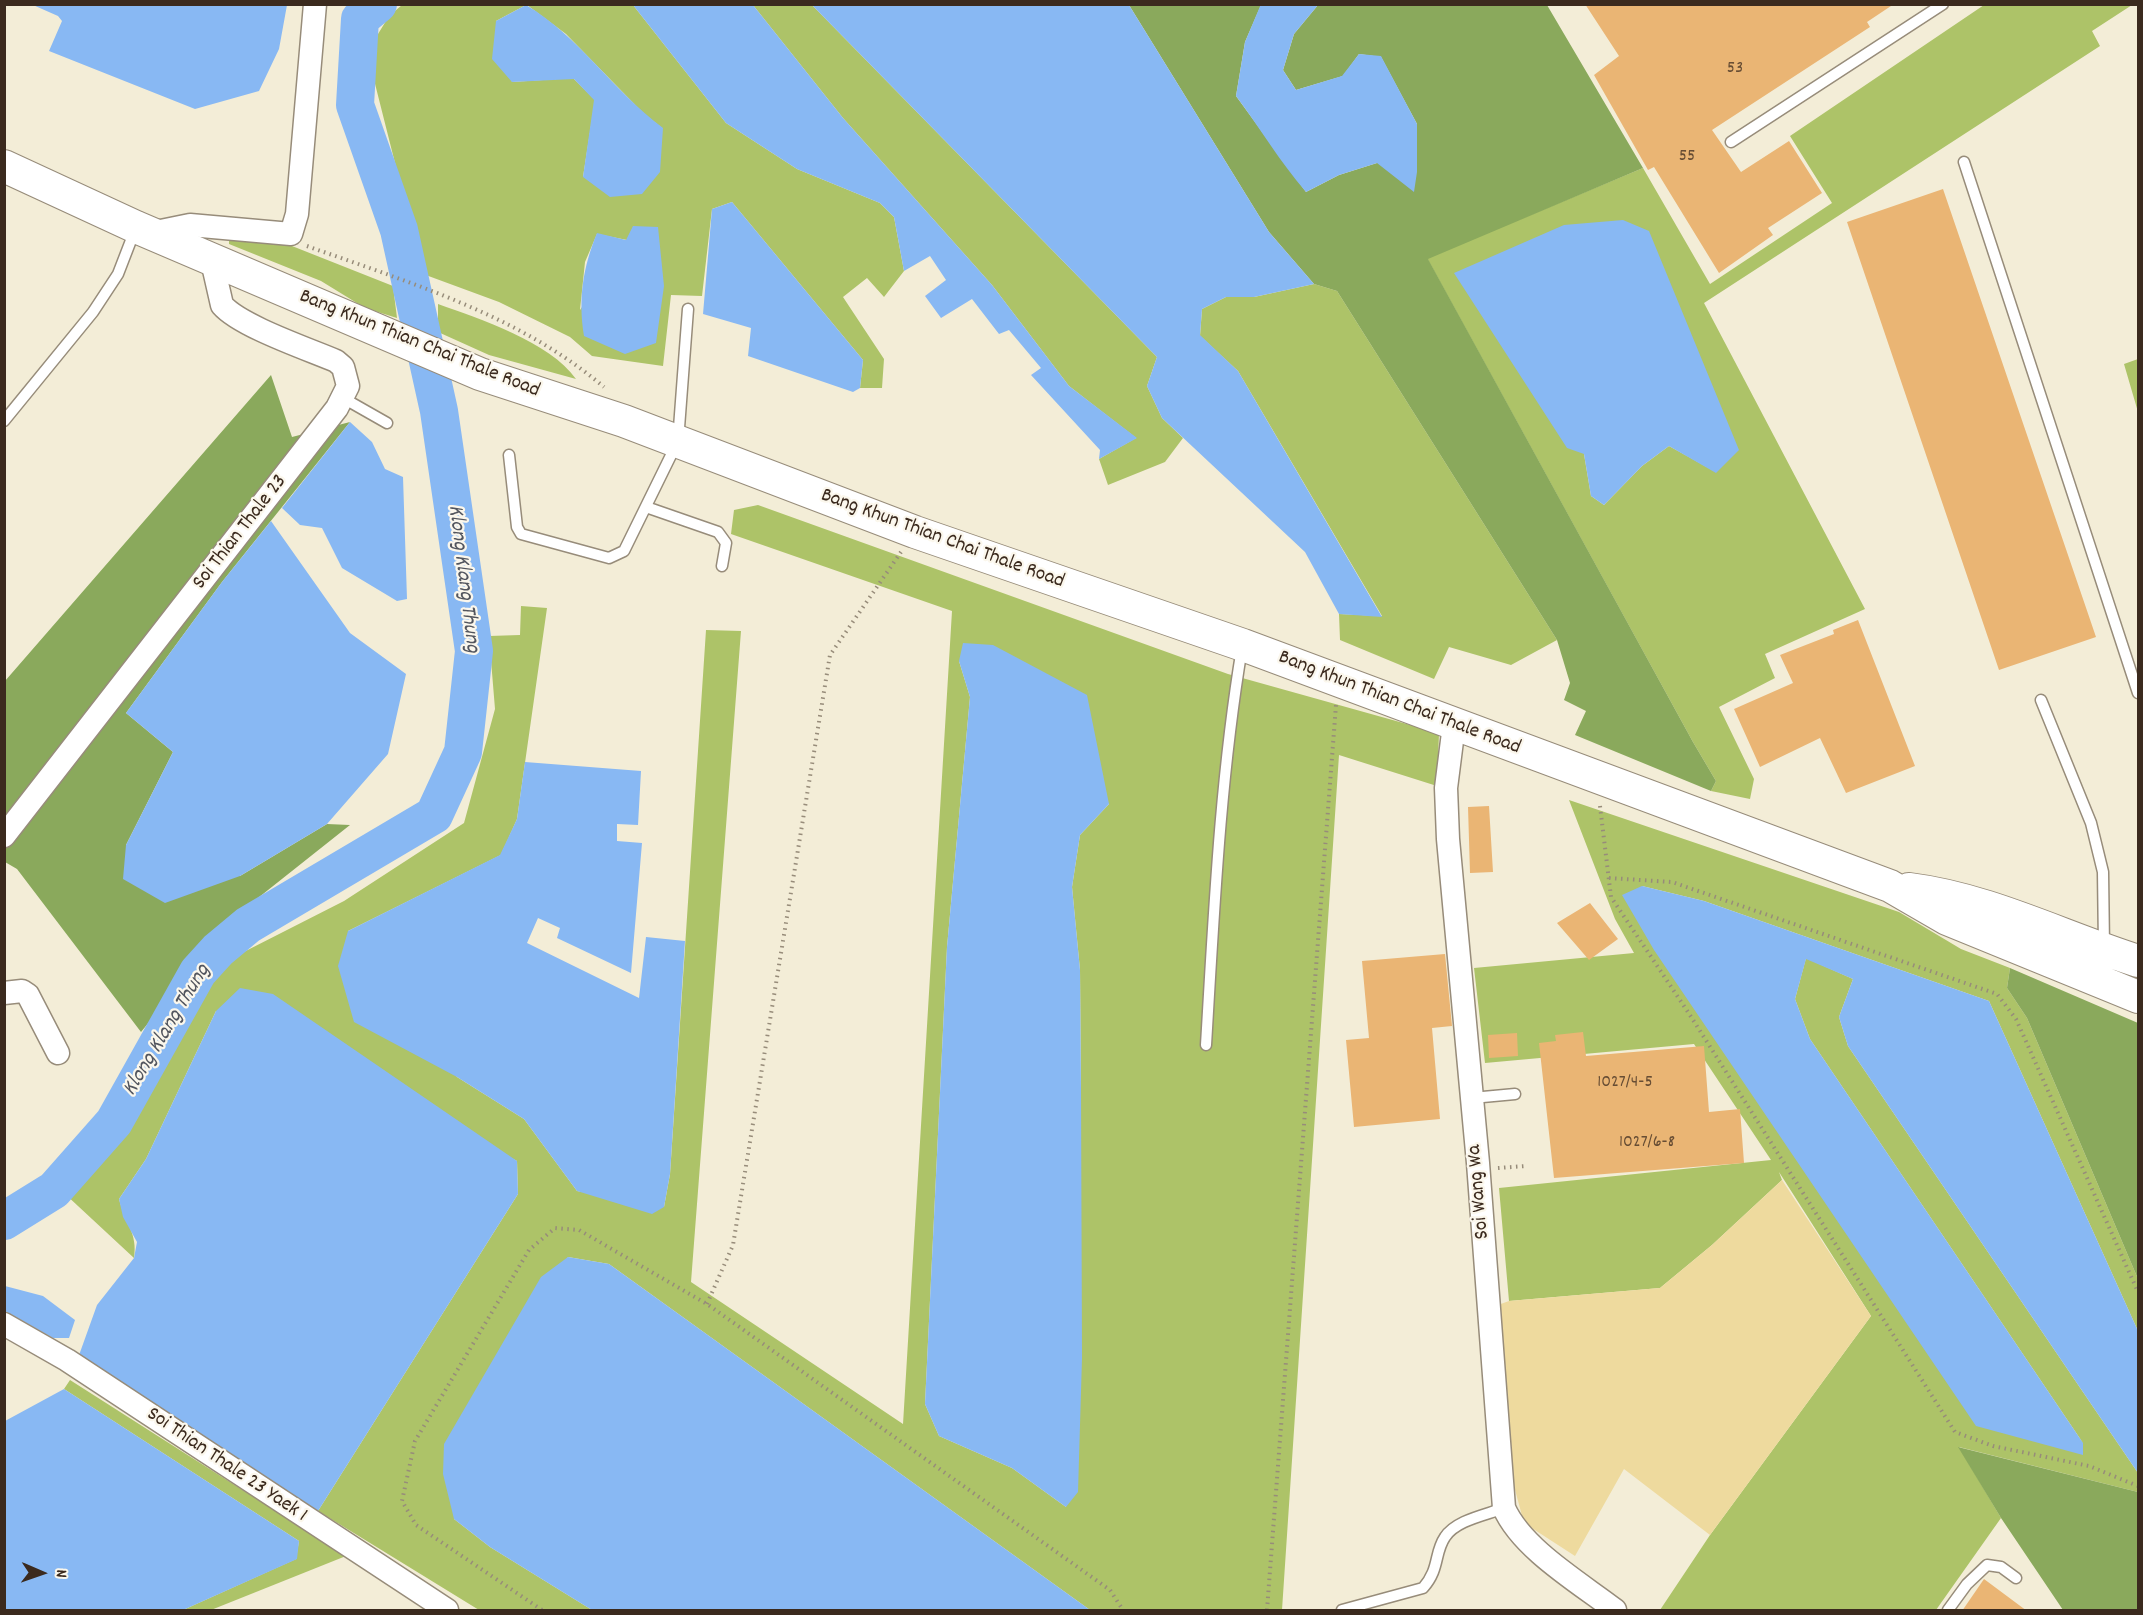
<!DOCTYPE html>
<style>
body{margin:0}
#map{position:relative;width:2143px;height:1615px;overflow:hidden;background:#f3edd7;font-family:Dekko,sans-serif}
canvas{display:block}
.frame{position:absolute;inset:0;border:6px solid #3b2a1e;pointer-events:none}
.north{position:absolute;left:12px;top:1543px;width:60px;height:60px;-webkit-text-stroke:4px #fbf7ec;paint-order:stroke;rotate:92deg;font-size:16px;font-weight:700;line-height:24px;text-align:center;color:#3b2a1e}
.north::after{content:'';display:block;margin:auto;width:21px;height:27px;background:#3b2a1e;clip-path:polygon(50% 0,100% 100%,50% 72%,0 100%)}
</style>
<div id="map">
<canvas width="2143" height="1615"></canvas>
<div class="frame"></div>
<div class="north">N</div>
</div>
<script>
const ctx = document.querySelector('canvas').getContext('2d');
ctx.lineJoin = 'round';
function fillPath(path, color) {
  ctx.fillStyle = color;
  ctx.fill(path, 'evenodd');
}
function stroke(path, color, width, dash) {
  ctx.strokeStyle = color;
  ctx.lineWidth = width;
  ctx.lineCap = dash ? 'butt' : 'round';
  ctx.setLineDash(dash || []);
  ctx.stroke(path);
}
function write(font, color, halo, rows, align = 'center') {
  ctx.font = font + ' Dekko,sans-serif';
  ctx.lineWidth = 4.5;
  ctx.setLineDash([]);
  ctx.textBaseline = 'middle';
  ctx.strokeStyle = halo;
  ctx.fillStyle = color;
  for (const [text, x, y, turn = 0] of rows) {
    ctx.save();
    ctx.translate(x, y);
    ctx.rotate((+turn || 0) * Math.PI / 180);
    ctx.textAlign = isNaN(turn) ? turn : align;
    if (halo) ctx.strokeText(text, 0, 0);
    ctx.fillText(text, 0, 0);
    ctx.restore();
  }
}
fillPath(new Path2D(`
 M402,5H526L496,21L512,82L573,78L595,100L583,177L662,128L645,115L566,34L527,5H633L726,123L797,169L880,203L894,217L904,271L884,297L867,278L843,297L884,359L882,388H860L863,360L732,202L712,209L702,296L671,295L663,366L592,356L570,337L499,302L423,274L367,52L389,16ZM597,234L627,240L580,310L585,262Z
 M753,5H812L1157,357L1147,386L1162,418L1183,438L1165,462L1108,485L1099,459L1136,438L1069,386L992,285L843,118Z
 M1984,5H2132L2092,31L2100,46L1704,303L1865,609L1765,654L1775,678L1719,707L1754,779L1750,799L1711,791L1716,781L1693,742L1427,258L1643,168L1710,284L1832,203L1790,136ZM1728,423L1716,472L1669,446L1642,466L1604,505L1591,496L1584,454Z
 M229,238L292,246L393,286L397,318L365,308L321,281L229,244Z
 M1314,284L1337,291L1557,640L1511,665L1449,647L1434,679L1340,640L1339,614L1382,616L1238,371L1200,336L1202,309L1226,297H1254Z
 M438,304C480,319 550,342 576,379L489,355L438,332Z
 M2138,359V412L2124,364Z
 M758,505L1228,674L1439,733L1437,786L1339,755L1282,1610H1090L609,1264L568,1257L454,1519L490,1547L592,1610H479L318,1511L518,1194L517,1161L216,1011L146,1159L119,1199C125,1222 138,1234 134,1258L64,1193L107,1150L226,961L344,901L464,823L495,709L489,636L520,635L521,606L547,608L517,819L501,855L348,931L457,1077L524,1119L577,1191L664,1207L670,1174L706,630L741,631L691,1282L903,1424L952,611L731,534L734,510ZM959,661L1109,804L1080,835L1072,887L1080,970L1081,1089L1066,1507L1012,1468L939,1436L925,1404L947,947L970,697Z
 M1569,800L1899,912L1961,949L2010,968L2007,988L2027,1018L2138,1279V1331L1989,1001L1704,901L1642,886L2083,1443L1810,1039L1795,999L1806,958L1853,979L1839,1017L1848,1046L2138,1473V1492L1959,1447L2001,1518L1936,1610H1660L1710,1535L1871,1316L1779,1172L1782,1180L1712,1245L1660,1288L1509,1301L1499,1188L1771,1160L1694,1044L1485,1063L1474,968L1634,953L1615,919Z
 M70,1380L346,1556L211,1610H183L296,1559L299,1541L64,1389Z`), '#adc368');
fillPath(new Path2D(`
 M1129,5H1261L1245,42L1236,96L1306,192L1339,175L1377,163L1417,124L1381,57L1359,54L1343,76L1296,90L1283,70L1294,34L1318,5H1547L1643,168L1428,259L1693,742L1716,781L1711,791L1575,735L1586,711L1564,700L1570,683L1557,640L1337,291L1314,284L1269,232Z
 M271,375L292,437L350,422L222,582L126,713L173,752L126,845L240,876L327,824L350,825L234,917L141,1032L17,869L5,862V681Z
 M2010,968L2138,1023V1279L2027,1018L2007,988Z
 M1958,1447L2138,1492V1610H2063L2001,1518Z`), '#8aa95c');
fillPath(new Path2D(`
 M1782,1180L1871,1316L1710,1535L1624,1469L1575,1556L1524,1523L1514,1486L1498,1305L1509,1301L1660,1288L1712,1245Z`), '#eeda9e');
fillPath(new Path2D(`
 M1261,4L1318,5L1294,34L1283,70L1296,90L1342,76L1359,54L1381,56L1417,124V172L1414,192L1377,163L1339,175L1306,192C1280,162 1260,128 1236,96L1245,42Z
 M33,5L287,4V5L279,49L259,91L195,109L49,51L62,21L58,16Z
 M526,5C579,36 613,91 663,128L660,172L642,194L610,197L583,177L594,100L574,79L512,82L492,59L496,21Z
 M633,5H753L843,118L992,285L1069,386L1137,438L1099,459L1100,450L1031,375L1041,368L1009,330L999,334L972,299L941,318L925,296L946,280L930,256L904,271L894,217L880,203L797,169L726,123Z
 M812,5H1129L1269,232L1314,284L1254,297H1226L1202,309L1200,335L1238,371L1382,617L1339,614L1305,552L1162,418L1147,386L1157,357Z
 M732,202L863,360L860,388L853,392L748,356L751,328L703,314L712,209Z
 M1623,220L1649,231L1739,450L1716,473L1669,446L1642,466L1604,505L1591,496L1584,454L1567,448L1454,273L1564,225Z
 M633,226L658,227L664,286L656,343L625,354L584,336C578,299 583,267 597,233L626,240Z
 M350,422L372,442L385,469L403,477L407,599L397,601L342,568L322,528L300,525L282,508Z
 M271,521L350,633L406,674L388,754L327,824L240,876L165,903L123,879L126,845L173,752L126,713L222,582Z
 M963,643L993,645L1087,695L1109,804L1080,835L1072,887L1080,970L1081,1089L1082,1358L1078,1492L1066,1507L1012,1468L939,1436L925,1404L947,947L970,697L959,661Z
 M525,762L641,771L638,825L617,824V841L642,843L631,973L557,938L560,928L538,918L527,943L639,998L646,937L685,941L670,1174L664,1207L652,1214L577,1191L524,1119L457,1077L354,1022L338,966L348,931L500,855L517,819Z
 M1642,886L1704,901L1989,1001L2138,1331V1473L1848,1046L1839,1017L1853,979L1806,959L1795,999L1810,1039L2083,1443V1455L1976,1426L1654,950L1622,895Z
 M240,988L273,994L517,1161L518,1194L318,1511L78,1358L97,1305L134,1258L137,1242L123,1217L119,1199L146,1159L216,1011Z
 M568,1257L609,1264L1090,1610H592L490,1547L454,1519L443,1474L444,1444L541,1277Z
 M5,1286L43,1296L75,1320L69,1338H53L5,1311Z
 M64,1389L299,1541L297,1559L183,1610H5V1421Z`), '#88b8f3');
stroke(new Path2D(`
 M4,1221L54,1190L114,1122L198,972L218,950L248,925L434,815L463,752L474,651L439,411L399,230L355,105L360,19L378,4`), '#88b8f3', 38);
fillPath(new Path2D(`
 M1585,4H1894L1867,22L1870,27L1712,130L1741,172L1789,141L1822,193L1768,228L1773,235L1719,273L1654,167L1648,170L1594,75L1619,56Z
 M1943,189L2096,637L1999,670L1847,222Z
 M1858,620L1915,766L1846,793L1820,738L1760,767L1734,709L1793,683L1780,655L1834,634L1833,630Z
 M1489,806L1493,872L1470,873L1468,807Z
 M1590,903L1618,939L1589,960L1557,923Z
 M1445,954L1452,1026L1432,1028L1440,1119L1354,1127L1346,1040L1369,1038L1362,961Z
 M1583,1032L1586,1056L1704,1046L1709,1112L1740,1109L1744,1163L1554,1178L1539,1043L1556,1041L1555,1035Z
 M1517,1033L1518,1056L1489,1058L1488,1035Z
 M1984,1579L2027,1611H1962Z`), '#eab574');
const service = new Path2D(`
 M1731,142L1943,4
 M1964,162L2138,693
 M343,398L387,423
 M4,421L93,312L118,274L135,230
 M509,455L517,527L521,534L609,558L624,551L678,441L688,309
 M646,507L718,532L726,543L722,566
 M2041,700L2091,823L2103,872L2104,947
 M1206,1045C1214,912 1220,779 1242,648
 M1472,1098L1515,1094
 M1342,1610L1423,1588C1440,1569 1434,1553 1445,1537C1456,1520 1486,1515 1504,1508
 M1948,1610L1967,1584L1987,1565L2001,1567L2016,1578`);
const minor = new Path2D(`
 M151,233L190,225L291,234L297,214L315,4
 M1454,725L1446,788L1448,839L1478,1163L1504,1508C1522,1549 1580,1583 1615,1610
 M4,836L337,408L348,386L343,367L336,361C308,349 240,326 222,305L212,261
 M4,993L22,991L28,995L58,1053
 M4,1324L67,1360L447,1610`);
const secondary = new Path2D(`
 M4,166L136,227L480,374L624,421L915,532L1243,645L1890,886L1947,919L2138,997
 M1909,889C1989,899 2062,937 2138,961`);
stroke(service, '#978c7a', 13);
stroke(minor, '#978c7a', 25);
stroke(secondary, '#978c7a', 34);
stroke(new Path2D(`
 M307,246C410,283 519,315 604,387
 M1600,806L1611,897L1688,1012L1955,1432L1993,1446L2089,1466L2138,1486
 M1609,878L1672,882L1997,994L2016,1019L2138,1292
 M1498,1168L1526,1166
 M707,1304L733,1245L830,655L901,552
 M542,1610L416,1525L402,1501L415,1441L529,1250L555,1228L579,1230L707,1304L1110,1590L1123,1610
 M1267,1610L1336,705`), '#978c7a', 4, [1.5, 4.5]);
stroke(service, '#fff', 10);
stroke(minor, '#fff', 22);
stroke(secondary, '#fff', 32);
write('18px', '#674d34', null, [
 ["53",1735,70],
 ["55",1687,158],
 ["1027/4-5",1625,1084],
 ["1027/6-8",1647,1144]
]);
write('21px', '#3b2a1e', '#fbf7ec', [
 ["Bang Khun Thian Chai Thale Road",419,345,22],
 ["Soi Thian Thale 23",241,533,-52],
 ["Bang Khun Thian Chai Thale Road",942,540,20],
 ["Bang Khun Thian Chai Thale Road",1399,704,21],
 ["Soi Wang Wa",1480,1192,-95],
 ["Soi Thian Thale 23 Yaek 1",226,1466,34]
]);
write('italic 22px', '#52555e', '#fbf7ec', [
 ["Klong Klang Thung",462,579,83],
 ["Klong Klang Thung",168,1031,-59]
]);
</script>
